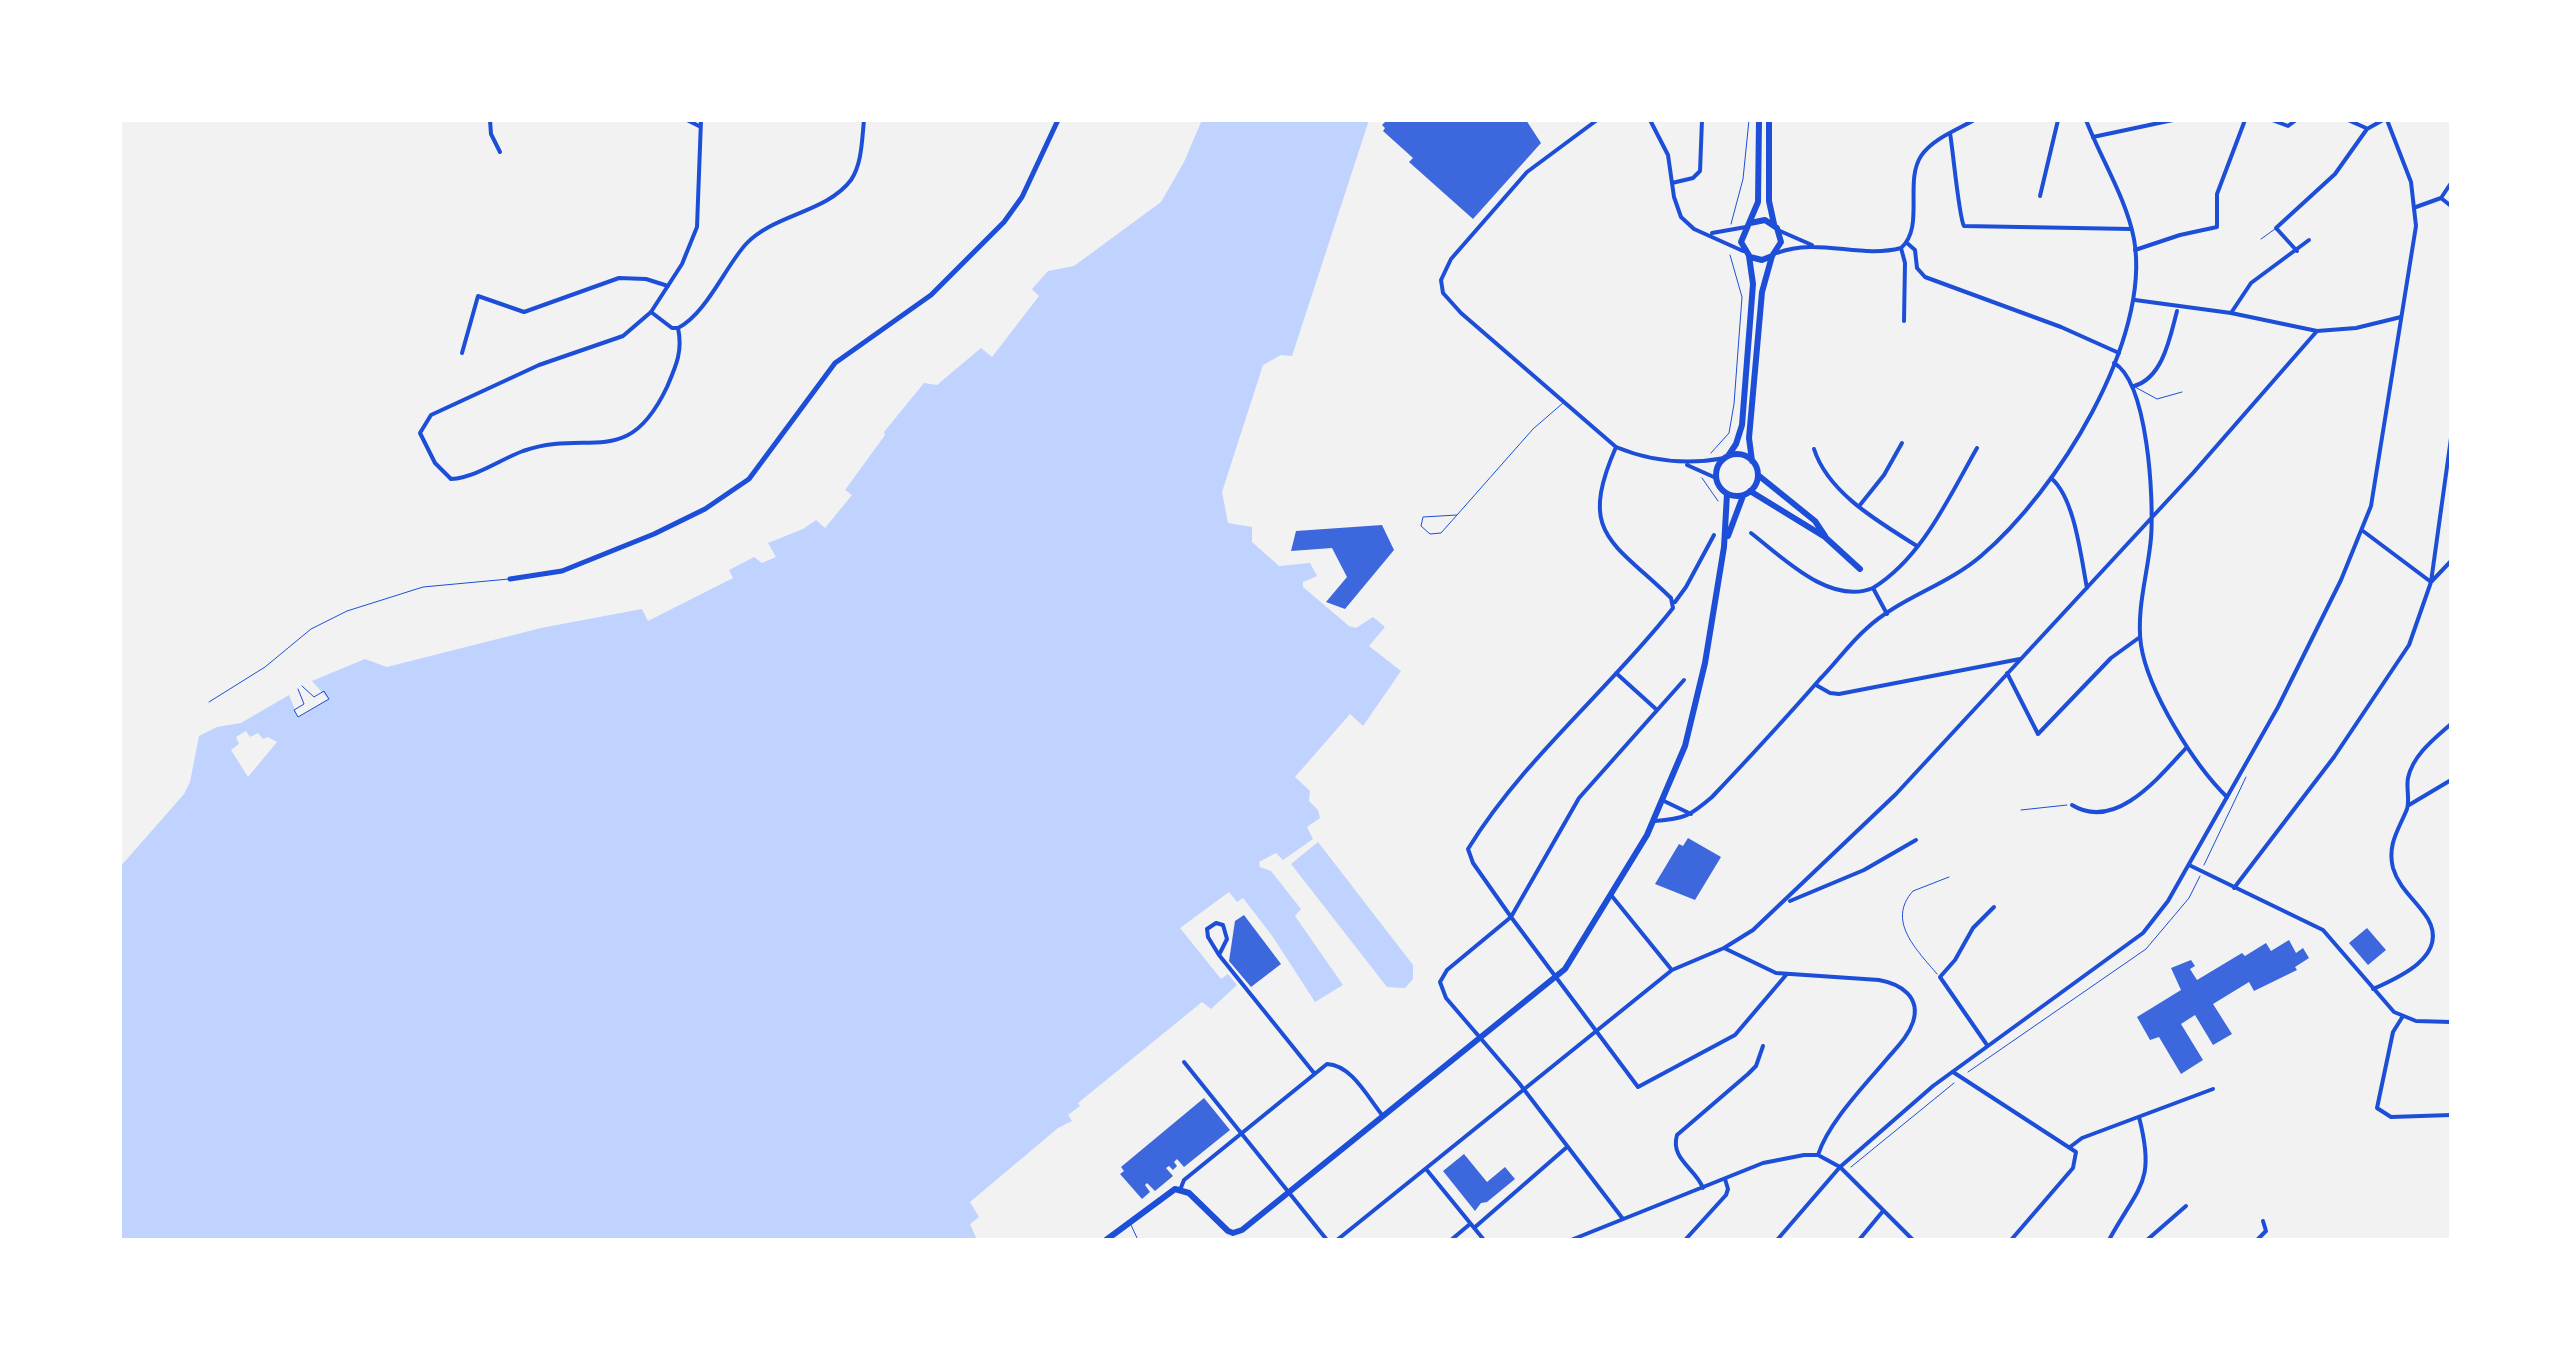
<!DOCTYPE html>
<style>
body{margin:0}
#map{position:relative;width:2571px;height:1360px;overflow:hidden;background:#f2f2f2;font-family:"PT Sans Narrow",sans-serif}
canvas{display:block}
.frame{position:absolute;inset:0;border:122px solid #fff;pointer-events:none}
</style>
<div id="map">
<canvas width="2571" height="1360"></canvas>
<div class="frame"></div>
</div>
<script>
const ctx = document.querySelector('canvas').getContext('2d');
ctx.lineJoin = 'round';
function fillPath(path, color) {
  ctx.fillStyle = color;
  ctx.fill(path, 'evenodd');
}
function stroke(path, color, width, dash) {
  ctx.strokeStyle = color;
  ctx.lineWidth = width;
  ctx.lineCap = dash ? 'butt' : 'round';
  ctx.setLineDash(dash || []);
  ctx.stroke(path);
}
fillPath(new Path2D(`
 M1202,120H1369L1292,356L1281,355L1263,365L1222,492L1228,523L1252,527V542L1279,566L1310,563L1317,576L1303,582V587L1349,626L1356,628L1373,617L1385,627L1369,646L1401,671L1363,726L1350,714L1295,777L1310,791L1309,801L1318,810L1320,818L1307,827L1313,839L1283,860L1276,853L1259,862L1260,867L1271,871L1301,909L1295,916L1343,985L1315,1002L1273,937L1243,898L1237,902L1229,892L1180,928L1221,979L1228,974L1237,985L1211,1009L1202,1002L1078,1103L1080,1106L1068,1115L1072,1121L1058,1128L970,1202L979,1217L970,1224L977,1240H120V867L184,794L190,782L199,736L217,727L241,723L289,695L298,717L328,699L312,681L365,659L387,667L541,628L642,609L648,621L733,578L729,570L754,557L762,563L776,557L768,543L803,529L816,520L825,528L852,495L845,490L885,435L884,432L924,383L937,385L981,348L992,357L1039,296L1032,289L1048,271L1074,266L1161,202L1184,162ZM246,731L250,737L258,733L263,739L268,737L277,742L248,777L231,750L239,744L236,737Z
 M1318,842L1413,965V979L1405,988L1387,987L1291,864Z`), '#bfd3fe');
fillPath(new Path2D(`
 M1387,120H1526L1541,143L1473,219L1409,162L1413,158L1383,131L1385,128L1382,125Z
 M1382,525L1394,550L1345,609L1326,602L1347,577L1332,548L1291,551L1296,531Z
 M1688,838L1721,857L1695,900L1655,884L1679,844L1683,846Z
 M1244,915L1281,964L1251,987L1229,961L1235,921Z
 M2367,928L2386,950L2368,965L2349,943Z
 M2289,940L2296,953L2303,948L2309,958L2295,967L2297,970L2254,991L2249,982L2213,1004L2232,1034L2213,1045L2195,1015L2181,1024L2203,1060L2181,1074L2159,1037L2150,1040L2137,1017L2181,990L2171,968L2191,960L2195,966L2190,969L2197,980L2242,953L2245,956L2266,943L2271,951Z
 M1204,1098L1230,1130L1184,1167L1177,1159L1174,1162L1177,1166L1173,1170L1169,1166L1166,1168L1173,1176L1155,1191L1147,1183L1145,1185L1150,1192L1142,1199L1120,1174L1124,1171L1121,1167Z
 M1464,1154L1487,1182L1505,1167L1515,1179L1487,1202L1481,1203L1475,1211L1443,1171Z`), '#3d67dc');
stroke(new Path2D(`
 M1731,224L1743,179L1749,120
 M1711,453L1729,433L1734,404L1742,297L1730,255
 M1702,478L1718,501
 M298,689L304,704L294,710L298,717L329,699L324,691L314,697L302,686
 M2204,865L2246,777
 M1968,1072L2146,949L2189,898L2200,876
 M1851,1167L1954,1083`), '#1d4ed8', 1);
stroke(new Path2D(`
 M2261,239L2275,229
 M2135,387L2157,399L2182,392
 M1457,515L1441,533L1430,534L1421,526L1423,517L1457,515L1533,429L1563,403
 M209,702L265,667L311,629L347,611L423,587L509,579
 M2021,810L2067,805
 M1937,974C1917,950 1886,921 1913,891L1949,877
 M1131,1225L1138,1240`), '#1d4ed8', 1);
stroke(new Path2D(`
 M490,120L491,134L500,152
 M687,120L699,126
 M1597,120L1527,172L1451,259L1441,280L1443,293L1461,313L1616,447C1652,462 1687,465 1725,458
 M1650,120L1668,155L1674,197L1681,217L1694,229L1743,251
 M2272,120L2288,126L2296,120
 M2348,120L2366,128
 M1950,133C1953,150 1959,218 1964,226L2131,229
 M2093,137L2173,120
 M1672,183L1693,178L1700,171L1702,120
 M2040,196L2058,120
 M2441,198L2451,206
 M2416,207L2441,198L2451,183
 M1780,231L1812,245
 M1712,233L1746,227
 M1907,243L1915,250L1917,268L1925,277L2061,327L2119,353
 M2135,250L2180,235L2217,227V194L2245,120
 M2297,251L2276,228L2335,174L2367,129L2383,120
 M1777,253C1818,237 1860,259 1901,248
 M2135,300L2231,313L2317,331L2356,328L2401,317
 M651,312L672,328H678C683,351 676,366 667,387C627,471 589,428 523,451C499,460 477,477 451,479L435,463L420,433L431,415L539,365L623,336Z
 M2231,313L2251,283L2309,240
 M1904,321L1905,263L1901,248C1925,227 1904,182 1921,156C1932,139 1957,130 1974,120
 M678,328C706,314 725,267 746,244C774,214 826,213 851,180C862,164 862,139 864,120
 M462,353L478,296L524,312L619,278L646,279L668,286
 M2114,363C2148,382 2154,500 2151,538C2148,573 2136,609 2141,645C2148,691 2194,765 2227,797
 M2134,386C2163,378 2170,337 2177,311
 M1616,447C1578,534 1611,540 1671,598L1673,608C1608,691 1524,758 1468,849L1473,863L1511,917L1638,1087L1735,1035L1786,975
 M1814,449C1828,493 1879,522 1917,546
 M1687,465L1716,478
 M2051,478C2075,498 2081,558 2087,588
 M1860,505L1884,475L1902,443
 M2363,531L2431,582L2451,561
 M1751,533C1782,557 1830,606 1873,588
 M1675,602L1686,587L1714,535
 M1887,614L1873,588C1922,558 1949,497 1977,448
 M1616,673L1657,710
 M2007,673L2038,734L2111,658L2140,637
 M1816,685L1830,693L1839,694L2020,659
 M2072,805C2116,832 2160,776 2187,747
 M2409,805L2451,780
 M2189,865L2323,930L2394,1012L2416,1021L2451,1022
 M2234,888L2334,757L2409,645L2431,582L2451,438
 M1611,895L1671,969
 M1790,901L1864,870L1916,840
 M1724,948L1776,973L1879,980C1901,984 1921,997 1913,1022C1908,1037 1896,1048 1886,1060C1864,1086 1828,1123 1818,1155
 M1219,955L1227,939L1223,925L1216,923L1207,929L1208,937L1219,955L1314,1073
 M2373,989C2398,978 2449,956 2428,919C2417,901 2399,889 2393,868C2387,844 2399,829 2407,809C2410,799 2406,788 2408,778C2413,755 2434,739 2451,724
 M2403,1016L2393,1032L2377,1108L2391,1117L2451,1115
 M1987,1045L1940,977L1955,960L1973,928L1994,907
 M1184,1062L1327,1240
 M1953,1072L2076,1152L2073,1168L2011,1240
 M2070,1147L2082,1138L2213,1089
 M1426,1169L1484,1240
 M1703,1188C1695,1168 1670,1159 1677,1135L1748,1074L1756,1066L1763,1046
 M1180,1190L1184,1180L1327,1064C1352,1065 1368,1098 1383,1116
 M1623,1219L1519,1083L1446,998L1440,982L1447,970L1511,917L1579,798L1684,680
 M1474,1228L1567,1147
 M1337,1240L1672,970L1724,948L1753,930L1896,794L2193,473L2317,331
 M1451,1240L1470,1224
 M1571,1240L1763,1163L1804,1155H1818L1840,1167L1913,1240
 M1685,1240L1726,1195L1728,1189L1725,1179
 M1859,1240L1883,1211
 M2109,1240C2139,1185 2156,1183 2139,1117
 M2147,1240L2186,1206
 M2257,1240L2266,1231L2263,1221`), '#1d4ed8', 4);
stroke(new Path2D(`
 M651,312L682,264L697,227L701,120
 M1664,801L1691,814
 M1655,821C1684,819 1690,816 1712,797C1749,758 1785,719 1820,679C1836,663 1849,644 1866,629C1899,598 1946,586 1981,556C2056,493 2152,340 2134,239C2126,198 2101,159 2086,120
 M1777,1240L1840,1167L1933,1086L2143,933L2168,901L2278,707L2341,580L2371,506L2416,226L2411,182L2387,120`), '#1d4ed8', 4);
stroke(new Path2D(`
 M510,579L562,571L654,534L705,509L749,479L835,363L931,295L1004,222L1022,197L1058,120`), '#1d4ed8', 5);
stroke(new Path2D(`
 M1769,120V201L1774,224
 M1750,223L1765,220L1777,228L1781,242L1772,256L1762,260L1750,257L1741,242L1758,202L1759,120
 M1716 475a21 21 0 1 1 42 0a21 21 0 1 1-42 0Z
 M1728,456L1736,444L1742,425L1753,284L1749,256
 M1752,461L1749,438L1762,292L1772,256
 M1758,475L1815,521L1825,536
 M1750,491L1825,537L1860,569
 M1728,536L1743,496
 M1106,1240L1175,1189L1189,1193L1228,1231L1233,1233L1242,1230L1565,969L1647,835L1685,746L1705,663L1724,547L1727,494`), '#1d4ed8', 6);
</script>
